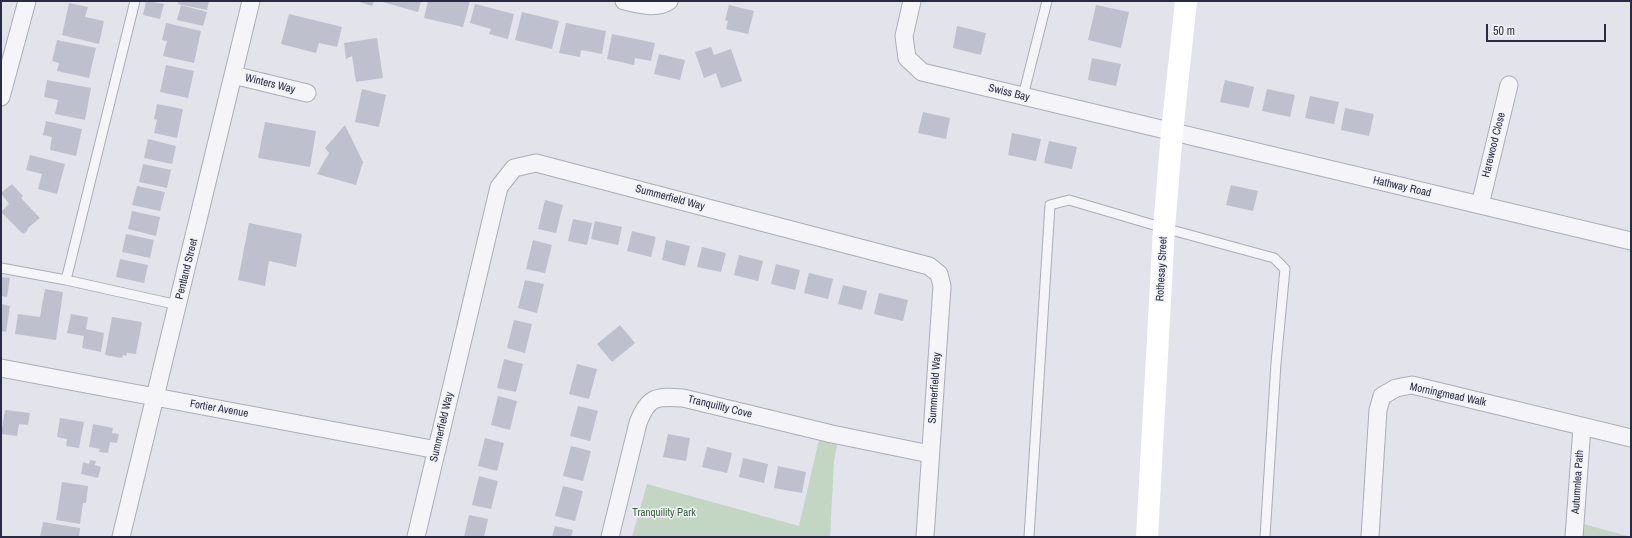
<!DOCTYPE html>
<style>
body{margin:0}
#map{position:relative;width:1632px;height:538px;overflow:hidden;background:#e2e3eb;font-family:"Archivo Narrow",sans-serif}
canvas{display:block}
.frame{position:absolute;inset:0;border:2px solid #292b43;pointer-events:none}
.scale{position:absolute;left:1486px;top:24px;width:120px;height:18px;box-sizing:border-box;border:2px solid #292b43;border-top:0;padding-left:5px;font-size:12px;line-height:14px;white-space:nowrap;color:#292b43;-webkit-text-stroke:3px #f2f3f8;paint-order:stroke}
</style>
<div id="map">
<canvas width="1632" height="538"></canvas>
<div class="frame"></div>
<div class="scale">50 m</div>
</div>
<script>
const ctx = document.querySelector('canvas').getContext('2d');
ctx.lineJoin = 'round';
function fillPath(path, color) {
  ctx.fillStyle = color;
  ctx.fill(path, 'evenodd');
}
function stroke(path, color, width, dash) {
  ctx.strokeStyle = color;
  ctx.lineWidth = width;
  ctx.lineCap = dash ? 'butt' : 'round';
  ctx.setLineDash(dash || []);
  ctx.stroke(path);
}
function write(font, color, halo, rows, align = 'center') {
  ctx.font = font + ' "Archivo Narrow",sans-serif';
  ctx.lineWidth = 3;
  ctx.setLineDash([]);
  ctx.textBaseline = 'middle';
  ctx.strokeStyle = halo;
  ctx.fillStyle = color;
  for (const [text, x, y, turn = 0] of rows) {
    ctx.save();
    ctx.translate(x, y);
    ctx.rotate((+turn || 0) * Math.PI / 180);
    ctx.textAlign = isNaN(turn) ? turn : align;
    if (halo) ctx.strokeText(text, 0, 0);
    ctx.fillText(text, 0, 0);
    ctx.restore();
  }
}
fillPath(new Path2D(`
 M819,440L837,445L834,461L830,537H632L647,484L799,526Z
 M1580,523L1631,537H1579Z`), '#c3d5c3');
fillPath(new Path2D(`
 M146,1L164,4L160,19L143,15Z
 M179,1H209L207,10L178,4Z
 M356,1H374L372,6Z
 M379,1H421L418,12Z
 M428,1H470L463,27L424,18Z
 M69,3L88,7L85,17L104,21L99,44L62,35Z
 M475,4L514,14L508,39L489,34L491,29L470,23Z
 M181,5L207,12L203,26L177,20Z
 M729,5L754,11L748,34L726,29L728,21L725,20Z
 M1096,5L1129,12L1121,48L1088,40Z
 M522,12L559,21L552,49L515,40Z
 M289,14L342,27L337,47L319,43L316,53L281,44Z
 M166,23L201,31L194,63L163,56L167,41L162,40Z
 M566,23L606,31L602,54L581,50L580,57L559,53Z
 M957,26L986,33L981,55L953,48Z
 M612,34L655,43L651,61L635,58L634,65L607,59Z
 M377,38L383,78L356,82L352,56L346,59L344,43Z
 M57,40L96,48L89,78L57,71L59,63L52,61Z
 M711,47L714,55L731,49L742,81L721,88L716,73L704,78L695,52Z
 M659,54L685,60L680,80L654,74Z
 M1092,58L1121,64L1116,86L1088,80Z
 M166,65L194,71L188,98L160,92Z
 M47,80L91,88L85,120L55,114L58,100L44,97Z
 M1225,80L1254,87L1249,108L1220,102Z
 M362,89L386,95L379,127L355,122Z
 M1267,89L1295,95L1290,117L1262,111Z
 M1310,96L1339,102L1334,124L1305,118Z
 M157,104L183,109L177,138L154,133L157,120L154,119Z
 M1345,108L1374,114L1369,136L1341,130Z
 M923,112L950,118L946,139L918,133Z
 M46,121L82,129L76,156L50,150L52,137L43,135Z
 M265,122L316,131L310,167L258,158Z
 M345,125L363,162L356,185L317,174L329,153L325,148Z
 M1012,133L1041,139L1036,161L1008,155Z
 M148,139L176,146L172,164L144,158Z
 M1049,141L1077,147L1072,169L1044,163Z
 M30,155L65,164L57,194L38,189L42,174L26,170Z
 M143,164L171,170L167,188L139,182Z
 M12,184L23,196L21,198L40,218L29,227L26,232L23,234L1,212L9,204L1,193Z
 M1231,185L1258,191L1253,211L1226,205Z
 M137,186L165,192L160,211L132,205Z
 M545,200L563,205L556,233L538,229Z
 M132,211L160,217L156,236L128,229Z
 M573,219L592,223L587,245L568,241Z
 M595,221L622,227L618,245L591,239Z
 M249,223L302,234L296,267L269,261L265,286L238,280Z
 M632,231L656,237L651,257L627,251Z
 M126,234L154,240L150,258L122,252Z
 M533,240L552,245L545,273L526,269Z
 M666,240L690,246L685,266L662,260Z
 M702,247L726,253L721,272L697,267Z
 M739,255L763,261L758,281L734,275Z
 M120,259L148,265L144,283L116,277Z
 M776,264L800,270L795,290L771,284Z
 M809,273L833,279L828,299L804,293Z
 M1,277L10,278L7,297L1,296Z
 M525,280L544,284L537,313L518,308Z
 M843,285L867,291L862,310L838,304Z
 M45,289L63,292L56,340L15,334L18,314L40,317Z
 M879,293L908,300L903,321L874,314Z
 M1,304L10,306L6,332L1,331Z
 M71,314L88,317L86,329L104,333L101,352L82,348L84,336L67,333Z
 M112,317L142,322L136,354L127,353L126,356L123,355L122,358L105,355Z
 M514,320L532,324L525,353L507,348Z
 M620,325L635,343L612,362L597,344Z
 M504,359L523,364L516,392L497,388Z
 M577,364L597,369L589,399L569,394Z
 M498,396L517,401L510,430L491,425Z
 M578,406L598,411L590,441L570,436Z
 M5,410L30,413L28,425L19,424L17,436L1,434Z
 M60,418L84,422L79,448L66,446L67,439L57,437Z
 M93,424L113,428L112,433L119,434L117,443L110,442L108,453L99,452L100,449L89,447Z
 M668,434L690,438L686,461L663,457Z
 M485,438L504,443L497,471L478,466Z
 M571,446L591,451L583,481L563,476Z
 M707,447L732,453L727,473L702,467Z
 M743,458L768,464L764,483L739,477Z
 M90,460L96,461L95,465L101,467L98,478L81,474L83,462L89,464Z
 M778,466L806,472L802,493L774,488Z
 M479,476L498,481L491,509L472,505Z
 M62,482L88,486L86,503H83L80,524L56,520Z
 M563,486L583,491L575,521L555,516Z
 M469,515L488,519L484,537H464Z
 M43,522L80,528L79,537H40Z
 M555,526L573,530L571,537H552Z`), '#bfc0ce');
const lane = new Path2D(`
 M1023,96L1047,1
 M1,268L66,280L178,305
 M66,280L135,1
 M1029,537L1050,205L1069,200L1164,228L1274,258L1285,269L1276,363L1265,537`);
const street = new Path2D(`
 M624,1C638,4 656,10 669,1
 M912,1L904,36L907,58L922,72L1631,241
 M233,75L307,93
 M1,97L27,1
 M1480,205L1509,85
 M1,368L437,450
 M121,537L251,1
 M416,537L499,187L514,168L536,163L929,266L939,274L942,286L925,537
 M610,537L638,423C648,396 657,396 683,398L832,434L930,454
 M1370,537L1378,410L1382,396L1396,388L1412,385L1631,438
 M1574,537L1582,427`);
stroke(lane, '#aaacb9', 11);
stroke(street, '#aaacb9', 19);
stroke(lane, '#f5f5f9', 9);
stroke(street, '#f5f5f9', 17);
stroke(new Path2D(`
 M1147,537L1164,228L1172,132L1186,1`), '#fff', 22);
write('11px', '#292b43', '#f2f3f8', [
 ["Winters Way",270,84,14],
 ["Swiss Bay",1009,93,14],
 ["Harewood Close",1494,145,-76],
 ["Hathway Road",1402,187,13],
 ["Summerfield Way",670,198,15],
 ["Pentland Street",187,269,-76],
 ["Rothesay Street",1162,269,-87],
 ["Summerfield Way",935,388,-86],
 ["Morningmead Walk",1448,395,12],
 ["Tranquility Cove",720,407,14],
 ["Fortier Avenue",219,409,10],
 ["Summerfield Way",442,427,-77],
 ["Autumnlea Path",1578,482,-86]
]);
write('11px', '#365f3a', '#f2f3f8', [
 ["Tranquility Park",664,513]
]);
</script>
